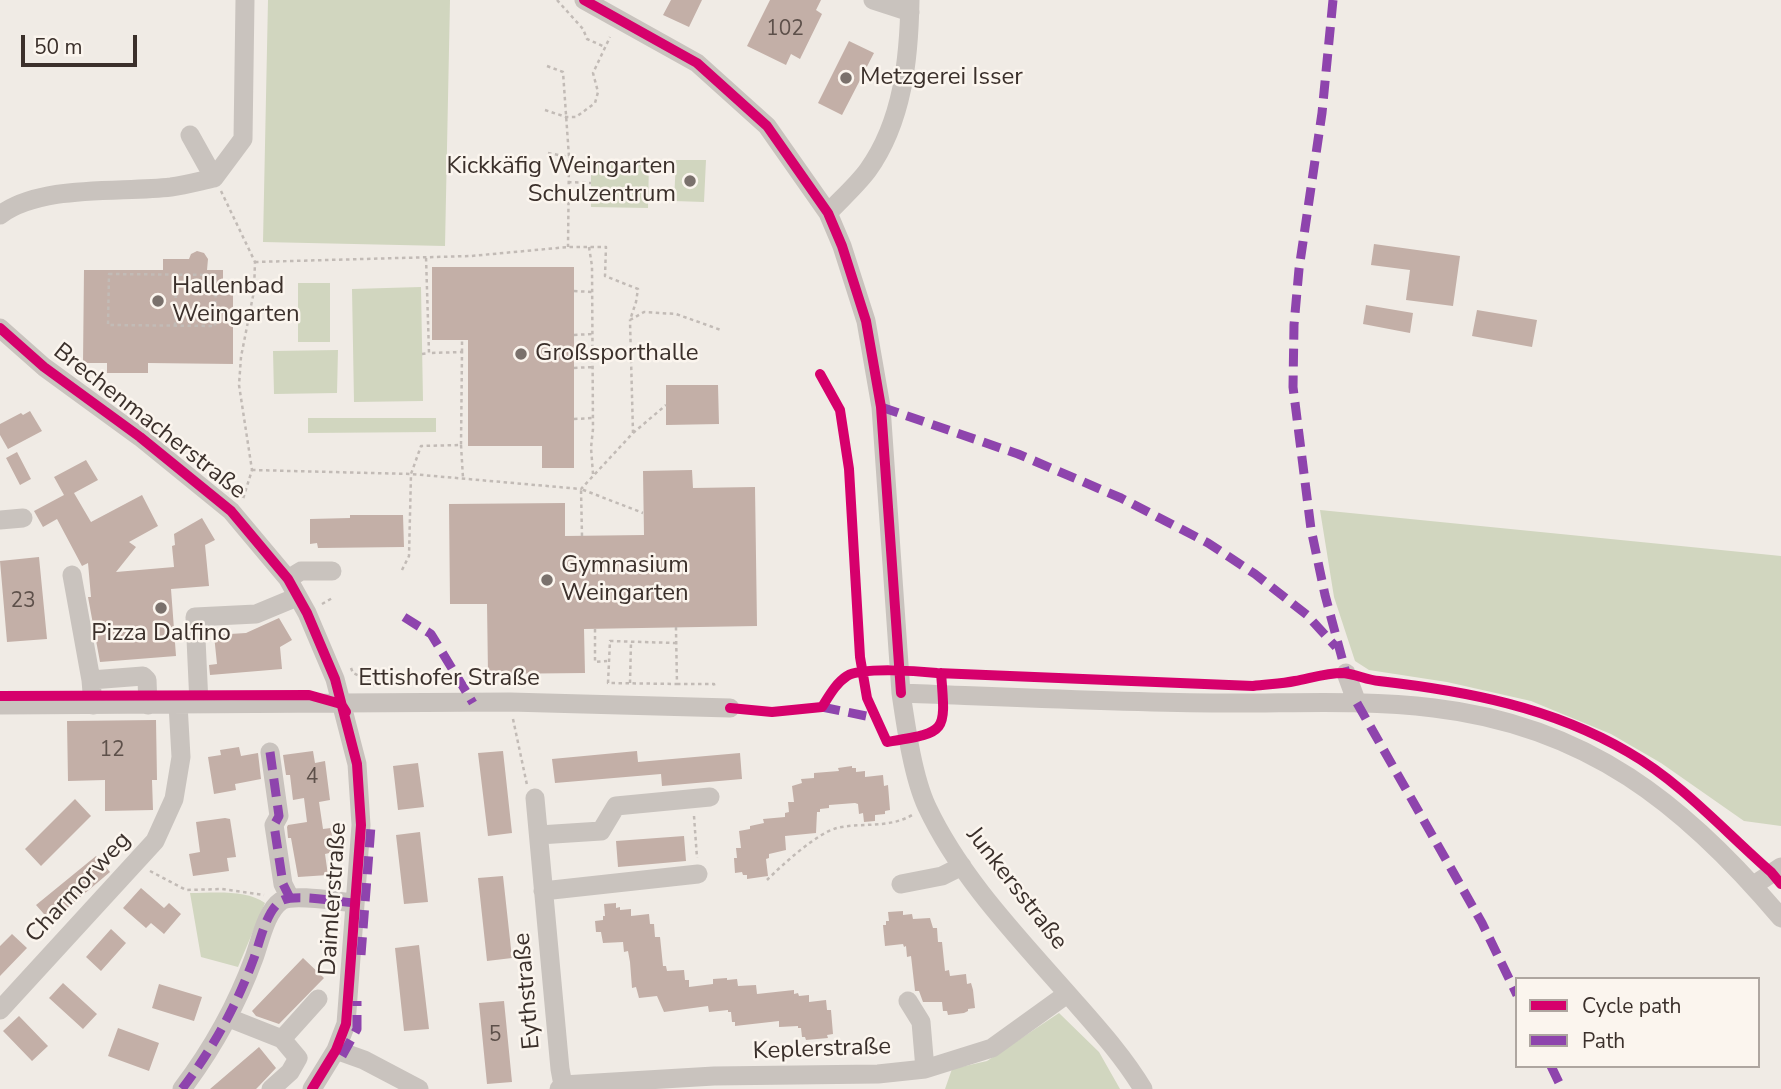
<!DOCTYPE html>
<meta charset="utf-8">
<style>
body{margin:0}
#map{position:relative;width:1781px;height:1089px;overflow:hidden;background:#f0ebe5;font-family:"Nunito Sans",sans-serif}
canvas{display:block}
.legend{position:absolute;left:1515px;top:977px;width:245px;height:91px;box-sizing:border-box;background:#fbf5ee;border:2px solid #aea6a0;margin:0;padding:9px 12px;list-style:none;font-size:21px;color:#3b302b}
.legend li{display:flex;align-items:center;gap:14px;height:35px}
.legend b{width:35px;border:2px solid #aea6a0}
.scale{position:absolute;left:21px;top:35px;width:116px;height:32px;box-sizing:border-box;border:4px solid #3b302b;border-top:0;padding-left:9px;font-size:21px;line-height:24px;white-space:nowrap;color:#3b302b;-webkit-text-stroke:5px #fbf5ee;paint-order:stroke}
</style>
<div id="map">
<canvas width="1781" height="1089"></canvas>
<ul class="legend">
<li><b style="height:9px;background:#d6006c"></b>Cycle path</li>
<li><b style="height:9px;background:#8e44ad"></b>Path</li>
</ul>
<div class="scale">50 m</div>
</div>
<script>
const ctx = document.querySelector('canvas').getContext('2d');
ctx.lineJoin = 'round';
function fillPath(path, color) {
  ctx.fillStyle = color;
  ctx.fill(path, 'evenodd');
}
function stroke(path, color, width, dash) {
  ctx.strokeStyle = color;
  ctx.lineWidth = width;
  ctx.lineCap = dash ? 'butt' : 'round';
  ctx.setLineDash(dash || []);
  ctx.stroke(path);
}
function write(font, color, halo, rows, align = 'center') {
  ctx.font = font + ' "Nunito Sans",sans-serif';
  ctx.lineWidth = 5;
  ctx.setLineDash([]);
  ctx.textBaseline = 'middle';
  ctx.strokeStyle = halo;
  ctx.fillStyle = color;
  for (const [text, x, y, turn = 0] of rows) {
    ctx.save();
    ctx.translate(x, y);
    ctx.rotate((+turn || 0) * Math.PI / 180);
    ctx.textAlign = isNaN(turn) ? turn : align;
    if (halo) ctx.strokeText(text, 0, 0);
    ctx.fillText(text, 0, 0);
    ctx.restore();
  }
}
fillPath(new Path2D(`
 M268,0H450L445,246L263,242Z
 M676,160H706L704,202L674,201Z
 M591,161L649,162L648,208L591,207Z
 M298,283H330V342H298Z
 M421,287L423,401L354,402L352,289Z
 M338,350L337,393L274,394L273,351Z
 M308,418H436V432L308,433Z
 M1320,510L1781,556V826L1744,821L1661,763L1611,734L1531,701L1447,682L1369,670L1355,661L1334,597Z
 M190,893C213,893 246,889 265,903L238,967L201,957Z
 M1059,1013L1099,1052L1120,1089H945L952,1069L987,1061Z`), '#d1d6bf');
fillPath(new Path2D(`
 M671,0H702L689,27L663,15Z
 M770,0H821L816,10L822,14L800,59L791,54L786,65L747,46Z
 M849,41L874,53L842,115L818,103Z
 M1374,244L1460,256L1453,306L1406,300L1410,270L1371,265Z
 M197,251L204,253L208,259L207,270H223V285H233V364L148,363V373H107V363H83L84,270H163V259H189L191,254Z
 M432,267H574V468H542V446H468V340H432Z
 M1366,305L1413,313L1410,333L1363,324Z
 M1477,310L1537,320L1532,347L1472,336Z
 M666,385H718L719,424L666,425Z
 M30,411L42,431L8,449L0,435V424L21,413L23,415Z
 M17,452L31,479L20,485L6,458Z
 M86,460L98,480L74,493L91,522L142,495L158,526L129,542L136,547L116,572L174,567L172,546L175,545L174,534L202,518L215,540L205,545L209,586L171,589L176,656L100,662L88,597H91L88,563L82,566L57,519L43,527L34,511L64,495L54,477Z
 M692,470L693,488L755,487L757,626L584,629L585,673L488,674L487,604H450L449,504L565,503V536L644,535L643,471Z
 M350,515H403L404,547L318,548L317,543L310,544V519L350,518Z
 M39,557L47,639L7,642L0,561Z
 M279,618L292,640L280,647L282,669L210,675L209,665L217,664L214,635L246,633Z
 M156,720L157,780H152L153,810L105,811V780L68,781L67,721Z
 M239,747L241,756L258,753L261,779L235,784L236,790L214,794L208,757L221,755L220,750Z
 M313,751L315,763L325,761L330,800L319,802L323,829L331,828L334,852L325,854L328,875L298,877L291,838H288L287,827L288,825L307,822L304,798L293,800L290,775H286L283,755Z
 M503,751L512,833L488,836L478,753Z
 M637,751L638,762L740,753L742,779L662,786L661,774L555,783L552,759Z
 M418,763L424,807L398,810L393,766Z
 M852,766V768H856V772L865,771V777L883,775L884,786L888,785L890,810L885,811V814L875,815V821L864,822L863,813L859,814L858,804L855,803L829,805V808L820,809V812H817L816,833L785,836L786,850L769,854V858L766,859L768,876L747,879V875H743L742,872L735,873L734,858H737L736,848H741L739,831L750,829V826L764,823L763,819L785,817V813L789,812L788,802H794L792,786L802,783L801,779L814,778V773L839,771L838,768Z
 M75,799L91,816L41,866L25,849Z
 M225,818L230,819L236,857L227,858L229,871L193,876L189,854L200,852L196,822Z
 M420,832L428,902L404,904L396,835Z
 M684,836L686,861L618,867L616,841Z
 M96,856L110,872L51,922L36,905Z
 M503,876L512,958L487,961L478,878Z
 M141,888L164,908L169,903L181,914L164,934L151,923L146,928L123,908Z
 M616,903V908L620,907V910L631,909V916L649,914L650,924H654L655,937H660L663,966H666L667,971L684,970L685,980H689V987L713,984V979L727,978V980L737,979L738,986L756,985L757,994L794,990V994L798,993L799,996L809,995V1002L826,1000L827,1010H831L833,1034L827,1035L828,1038L806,1040L805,1037H802L801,1028H798V1026L779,1027V1021L735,1026V1022H732L731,1012H728V1010L709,1012L708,1006L664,1012L657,996L639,998L636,987L632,988L630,962L628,951L624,952L623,942L603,943L601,932H596L595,921L603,920V916H605L604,904Z
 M903,911V915L912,914L913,919L930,918L933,928H937L938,942H942L945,971L949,970L950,976L966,974L967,984L971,983L973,990L975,1008L968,1009V1011L964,1013L948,1015L947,1011H943L942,1002H923L919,991H915L911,956L907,957L906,946L904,947L903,944L885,946L883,925H886V921H889L888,912Z
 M111,929L126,943L101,971L86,957Z
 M12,934L27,948L0,976V946Z
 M419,945L429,1029L404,1031L395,948Z
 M303,958L324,978L279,1024L256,1016L252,1011Z
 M63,983L97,1014L83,1029L49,998Z
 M159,984L202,997L194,1021L152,1008Z
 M504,1001L512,1082L487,1084L479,1003Z
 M19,1016L48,1046L32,1061L3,1031Z
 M118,1028L159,1043L149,1071L108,1056Z
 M259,1047L276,1068L259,1086L256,1089H210Z`), '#c3afa7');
stroke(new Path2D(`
 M557,0L583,29L587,39L605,47
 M547,66L563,72L569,157L568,247
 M545,110L566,117H576L595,103L598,92L593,73L610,37
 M548,153L569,157
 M568,182L591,183
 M221,191L255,262L254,291L241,357L239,385L252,470L243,499
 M589,247L592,266L593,429L591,448L593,474
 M255,262L471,256L568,247H606L605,276L638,289L636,302L630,320L644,312L676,314L721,330
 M109,274L216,275L215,326L108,325Z
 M574,291L592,292
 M175,326L176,277
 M574,335L592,334
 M462,352V340
 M422,354L429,353
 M574,368L592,367
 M574,419L593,418
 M633,433L666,405
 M461,445L463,478
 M252,470L411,474L581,489L633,433L630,321
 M582,536L581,489L643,513
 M402,570L409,556L411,474L421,446L461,445L462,352L429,353L426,257
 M322,604L334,597
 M676,627V631L677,684L608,683L610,641L676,643
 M595,629V662L607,661
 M351,668L353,673L373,682V687
 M630,683L631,642
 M677,684H714L715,689
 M513,719L527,785
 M694,816L697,858
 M150,871L186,890L222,889L264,895
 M767,880C782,865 817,833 837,828C862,822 888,829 912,815`), '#c2bbb6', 2.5, [3.5, 3.5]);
stroke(new Path2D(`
 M584,0L697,63L767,126L828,213L842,246L866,321L881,407L901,693C906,727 913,777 927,807C960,877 1017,936 1067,993C1094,1024 1122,1054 1143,1089
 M873,0L910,12
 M190,135L214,178
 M828,213C841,199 857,185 868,170C903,121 909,58 910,0
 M0,215C42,184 120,193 171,187C185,185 200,181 214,178L243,139L245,0
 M0,328L44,367L140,437L231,511L288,579L307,613L335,679L357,764L361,825L346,1024L336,1050L312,1089
 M0,520L23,518
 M72,575L91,680L93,705
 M288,579L301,571H332
 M1346,673L1357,703
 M91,680L143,676L147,680L148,705
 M901,693C1005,697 1108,702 1212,703C1286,704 1361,699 1434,708C1587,726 1685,804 1781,918
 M199,704L195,617L256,614L297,597
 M0,705L510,702L730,708
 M270,752L279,816L274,825L283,884L290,898
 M535,798L560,1069L563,1085
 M539,835L601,831L616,806L710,797
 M901,884L942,876L962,866
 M1754,885L1781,867
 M543,891L698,874
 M908,1001L921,1022L925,1069
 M0,1010L155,841L174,799L181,757L178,704
 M229,1018L282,1039L298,1058L290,1072L271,1089
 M282,1039L318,999
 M336,1050L364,1060L419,1089
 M182,1089C213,1048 236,1007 254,958C260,942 266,911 281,901C294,893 339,902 355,903
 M559,1089L563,1085L714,1076L878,1074L925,1069L992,1048L1067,994`), '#c9c3be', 19);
stroke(new Path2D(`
 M1333,0L1322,113L1299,269L1294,325L1293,387L1311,529L1325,595L1346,673
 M881,407L1018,454L1121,498L1208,543L1255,574L1307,615L1336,647
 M404,617L431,634L473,703
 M1357,703L1482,923L1517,995
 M822,707L876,718
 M270,752L279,816L274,825L283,884L290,898
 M361,955L371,826
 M342,1056L357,1029V1001
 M1551,1066L1562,1089
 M182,1089C213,1048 236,1007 254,958C260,942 266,911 281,901C294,893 339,902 355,903`), '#8e44ad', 9, [18, 9]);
stroke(new Path2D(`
 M584,0L697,63L767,126L828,213L842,246L866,321L881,407L901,693
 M0,328L44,367L140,437L231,511L288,579L307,613L335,679L357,764L361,825L346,1024L336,1050L312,1089
 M820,374L840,410L849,469L860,657L867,698L887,742C947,732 946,734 941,673
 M0,696L309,695L341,704L346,712
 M730,708L772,712L822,707C829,696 836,683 847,676C862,667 918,671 937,673L1253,686C1267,684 1281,684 1295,681C1311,678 1326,673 1343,673C1355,674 1367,680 1379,681C1466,691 1551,707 1628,752C1682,783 1724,831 1771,872L1781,884`), '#d6006c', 10);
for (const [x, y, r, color] of [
 [846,78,7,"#7a716c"],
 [690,181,7,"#7a716c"],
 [158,301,7,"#7a716c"],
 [521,354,7,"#7a716c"],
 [547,580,7,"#7a716c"],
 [161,608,7,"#7a716c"]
]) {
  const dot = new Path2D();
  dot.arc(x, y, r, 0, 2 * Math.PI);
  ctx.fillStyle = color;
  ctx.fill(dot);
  stroke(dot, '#fbf5ee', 2.5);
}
write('21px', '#5d504a', null, [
 ["102",785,30],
 ["23",23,602],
 ["12",112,751],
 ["4",312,778],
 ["5",495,1036]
]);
write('24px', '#3b302b', '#fbf5ee', [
 ["Metzgerei Isser",860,78],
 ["Kickkäfig Weingarten",676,167,"right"],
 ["Schulzentrum",676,195,"right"],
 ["Hallenbad",172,287],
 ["Weingarten",172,315],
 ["Großsporthalle",535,354],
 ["Gymnasium",561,566],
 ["Weingarten",561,594],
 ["Pizza Dalfino",161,634,"center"]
], 'left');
write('24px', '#3b302b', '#fbf5ee', [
 ["Brechenmacherstraße",149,422,38],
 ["Ettishofer Straße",449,679],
 ["Charmorweg",79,888,-47],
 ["Junkersstraße",1016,889,52],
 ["Daimlerstraße",334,899,-86],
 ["Eythstraße",528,991,-95],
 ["Keplerstraße",822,1050,-2]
]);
</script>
